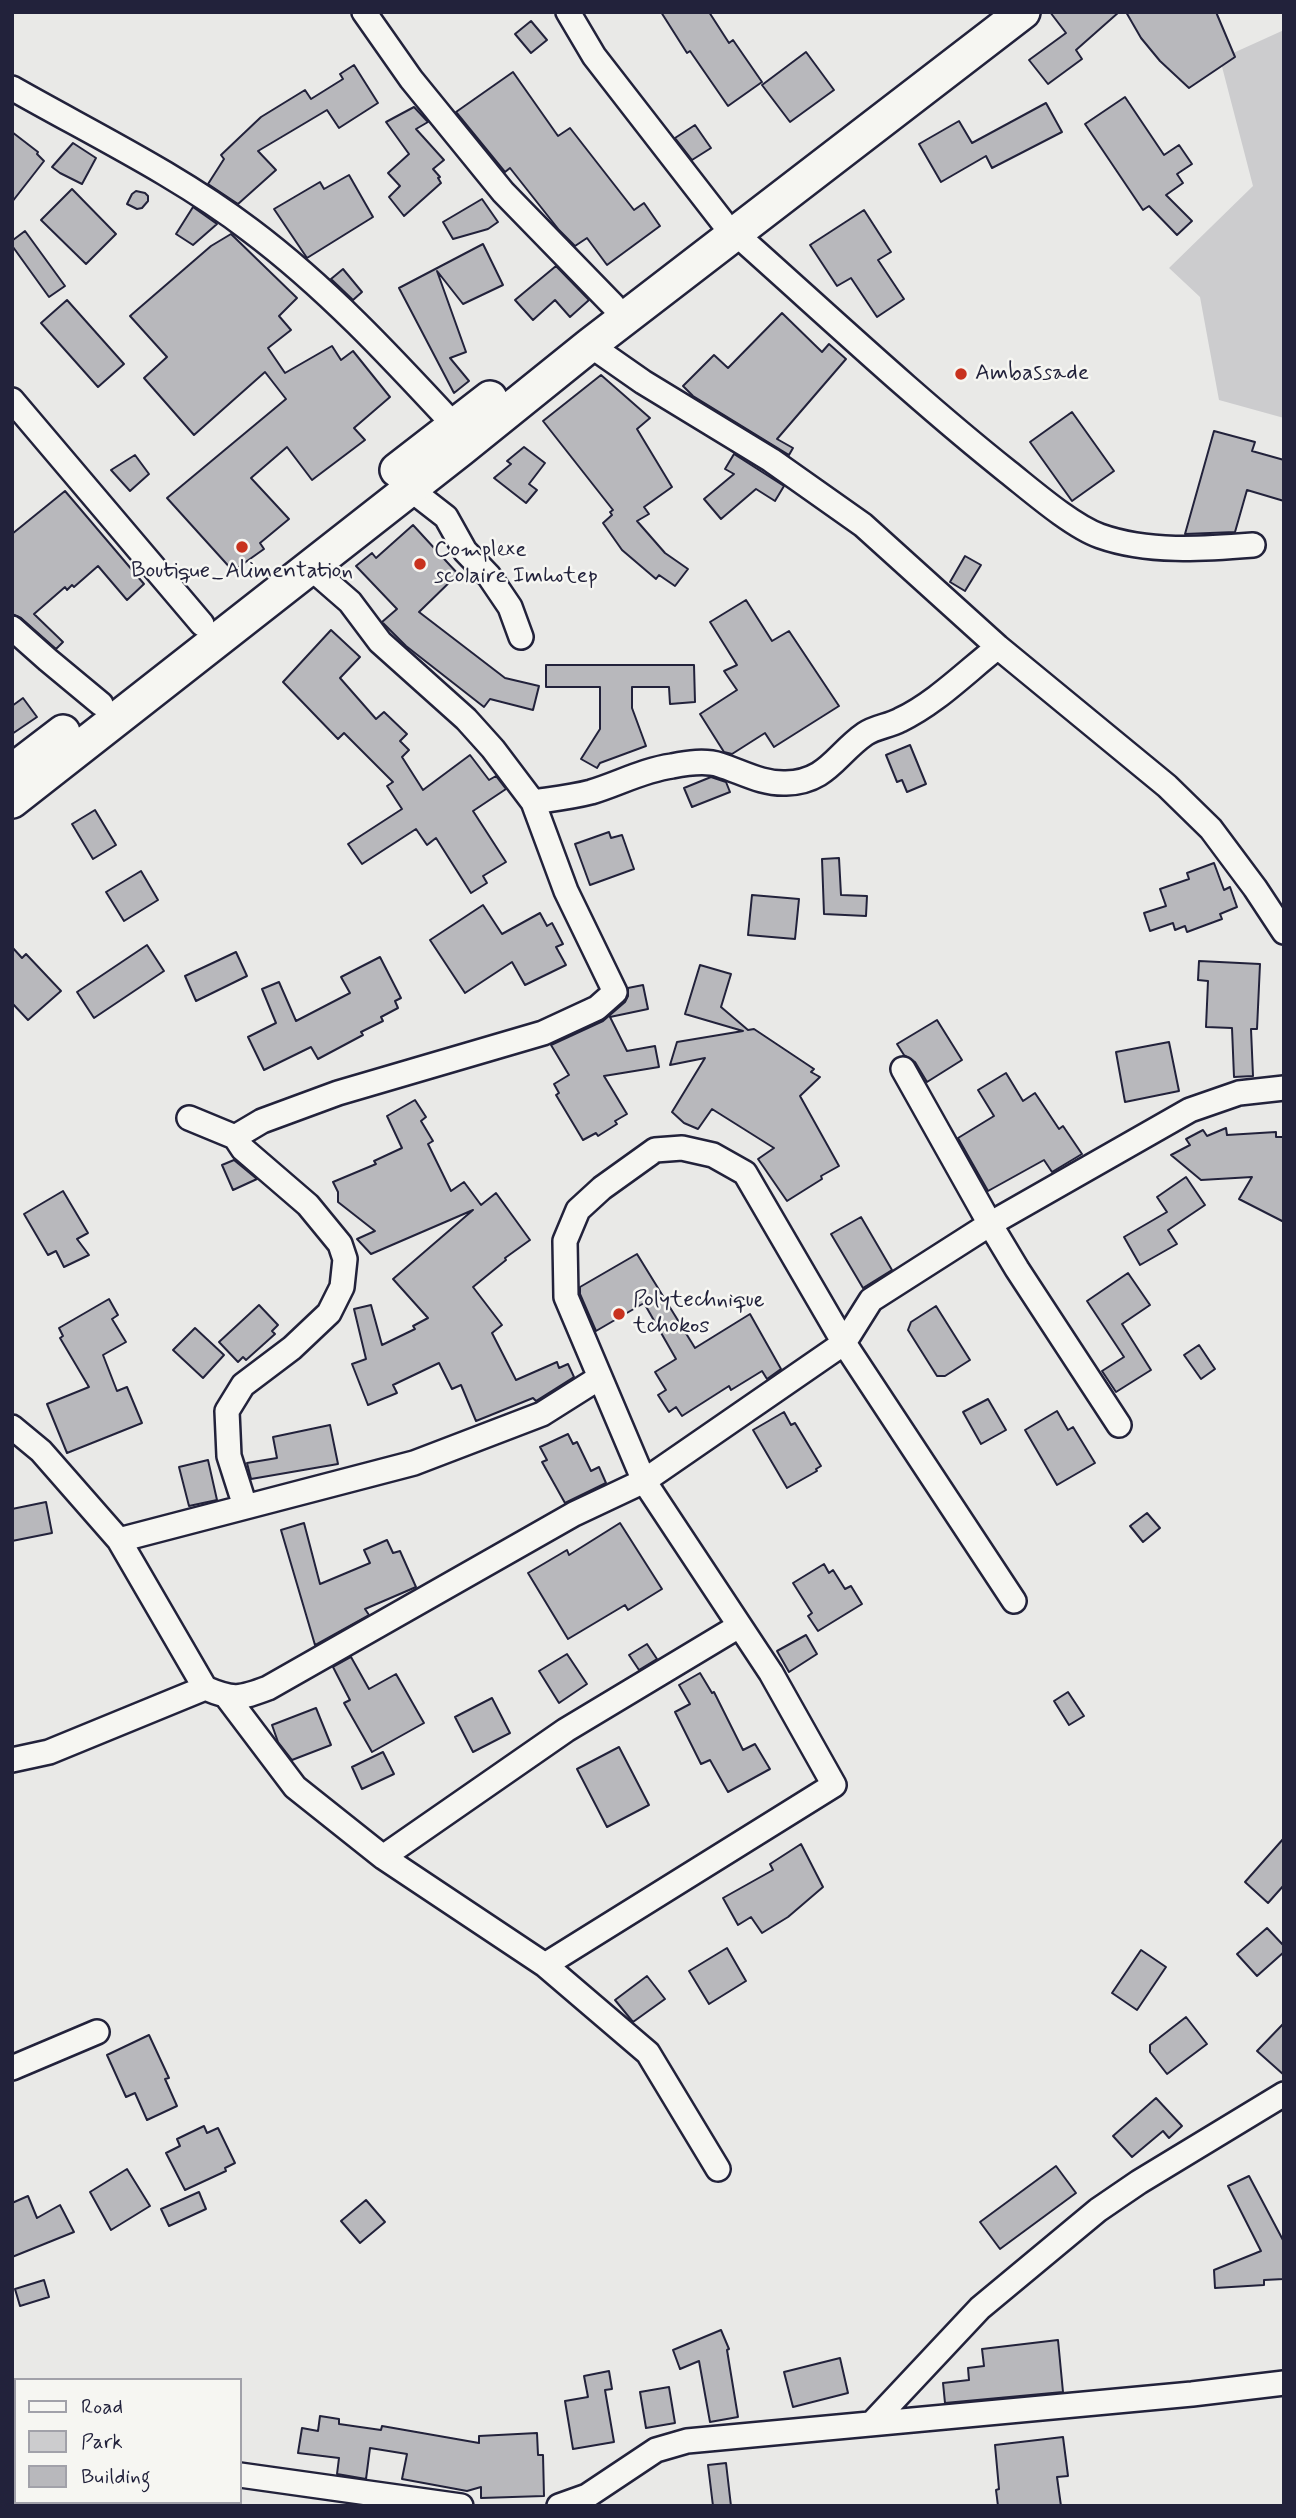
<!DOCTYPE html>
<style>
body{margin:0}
#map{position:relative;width:1296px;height:2518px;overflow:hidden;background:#e9e9e7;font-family:Mynerve,sans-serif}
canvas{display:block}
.frame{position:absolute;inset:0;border:14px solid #22223b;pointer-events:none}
.legend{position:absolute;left:14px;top:2378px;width:228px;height:126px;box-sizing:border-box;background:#f6f6f2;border:2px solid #a1a1a9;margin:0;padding:9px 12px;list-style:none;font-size:21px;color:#22223b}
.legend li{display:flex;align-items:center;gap:14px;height:35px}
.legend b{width:35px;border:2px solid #a1a1a9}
</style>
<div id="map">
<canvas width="1296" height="2518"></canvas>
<div class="frame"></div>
<ul class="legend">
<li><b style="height:9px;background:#f6f6f2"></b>Road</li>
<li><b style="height:19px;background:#ccccce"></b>Park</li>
<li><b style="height:19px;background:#b8b8bc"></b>Building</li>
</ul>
</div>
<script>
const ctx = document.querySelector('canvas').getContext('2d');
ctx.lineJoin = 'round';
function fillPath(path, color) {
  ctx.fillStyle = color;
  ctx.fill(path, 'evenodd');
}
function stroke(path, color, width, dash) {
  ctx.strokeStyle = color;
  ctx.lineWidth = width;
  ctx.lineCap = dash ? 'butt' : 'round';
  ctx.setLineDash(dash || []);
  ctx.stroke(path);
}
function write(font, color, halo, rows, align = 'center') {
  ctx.font = font + ' Mynerve,sans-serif';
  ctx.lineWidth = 5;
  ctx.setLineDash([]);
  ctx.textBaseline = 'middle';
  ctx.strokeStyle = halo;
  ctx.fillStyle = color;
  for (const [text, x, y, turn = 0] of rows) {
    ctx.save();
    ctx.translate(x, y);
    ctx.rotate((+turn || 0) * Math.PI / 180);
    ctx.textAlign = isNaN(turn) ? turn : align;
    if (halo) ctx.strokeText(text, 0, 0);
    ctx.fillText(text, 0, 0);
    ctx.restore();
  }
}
fillPath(new Path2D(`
 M1284,30V418L1219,400L1200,297L1169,268L1253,186L1220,59Z`), '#ccccce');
const building = new Path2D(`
 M661,12H709L729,43L733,40L762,82L728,106L690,51L687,53Z
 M1050,12H1119L1076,50L1082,59L1048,84L1029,60L1066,33Z
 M1126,12H1216L1235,57L1189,88L1160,61L1141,38Z
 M531,21L547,40L531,53L515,34Z
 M806,52L834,90L790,122L762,85Z
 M354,65L378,103L339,128L327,110L258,151L276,170L238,204L208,184L224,159L221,155L261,117L305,90L311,99L343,79L340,74Z
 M513,72L558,136L570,128L634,210L644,203L660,226L607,265L587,238L575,246L559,230L510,168L505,172L456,112Z
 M1125,97L1164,155L1179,145L1192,164L1177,174L1183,183L1166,195L1192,221L1177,235L1149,206L1143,210L1085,124Z
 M1046,103L1062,132L992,168L986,156L941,182L919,144L959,121L972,143Z
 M414,107L428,122L416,129L444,160L433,169L440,177L438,178L441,183L404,216L389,197L400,186L388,173L409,154L386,122Z
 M695,125L711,148L692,160L675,138Z
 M12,132L38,152L37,154L44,161L12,202Z
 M73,143L96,158L82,184L60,173L52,167Z
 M349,175L373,217L307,258L274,209L320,182L324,189Z
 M72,189L116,234L86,264L41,220Z
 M136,191L145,193L148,196V201L142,208L137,209L127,204L132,194Z
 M482,199L498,222L488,229L453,239L443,222Z
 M193,207L217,224L193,245L176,234Z
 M864,210L891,252L878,260L904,299L877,317L851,278L837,286L810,245Z
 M25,231L65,286L49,297L13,247V240Z
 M231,234L297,298L279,316L291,330L268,348L285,373L332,346L341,360L353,351L390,397L354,428L365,440L312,480L287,447L251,478L289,519L260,543L264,549L233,571L167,498L286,399L265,372L194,435L144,378L167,357L130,316L211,246Z
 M483,244L503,285L463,304L437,271L466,352L450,358L469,381L454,393L399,288Z
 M556,266L589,300L570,317L555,300L533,320L515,300Z
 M343,269L362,292L353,300L331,279Z
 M67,300L124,364L98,387L41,323Z
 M782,313L822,352L829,344L846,359L777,439L793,448L789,455L693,396L683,386L714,355L728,368Z
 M601,375L650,418L637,429L672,487L644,507L649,514L637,521L665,553L688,569L675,586L659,575L656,579L622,550L603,523L612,515L610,512L613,510L543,421Z
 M1072,412L1114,471L1072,501L1030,442Z
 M1214,431L1255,442L1252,451L1284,460V501L1247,490L1235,532L1185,534Z
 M524,447L545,463L529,484L537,490L526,503L494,478L511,464L507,461Z
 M734,454L784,486L775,501L756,489L721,519L704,499L734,474L725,469Z
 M135,455L149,474L130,491L111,470Z
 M65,491L144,584L127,600L98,566L74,587L72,585L67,590L65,587L34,614L63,642L56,649L21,618L12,614V534Z
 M413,525L458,574L419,612L505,678L539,686L533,710L490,699L484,707L406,646L382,622L397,609L356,566L372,553L376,558Z
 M965,556L981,565L965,591L950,582Z
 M746,600L772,641L789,631L839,706L774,747L765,733L732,754L724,752L700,714L737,690L724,671L737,665L710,622Z
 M331,630L360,657L340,678L376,719L384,712L407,734L400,741L409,750L402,757L423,790L470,755L489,780L496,776L506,789L473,811L506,862L483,876L487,883L471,893L436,838L427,845L416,829L362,864L348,844L402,809L387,786L393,782L344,733L338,739L283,682Z
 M546,665H694L695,702L670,704L669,687H632V708L646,746L600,763L597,768L581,759L600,729V687H546Z
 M23,698L37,717L12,734V706Z
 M910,745L926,784L907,792L902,780L897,782L886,755Z
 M711,777L726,782L730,792L692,807L684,788Z
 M95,810L116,845L93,859L72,824Z
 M609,832L611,838L622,835L634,869L590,885L575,844Z
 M839,858L841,895L867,896L866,916L824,914L822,859Z
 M1214,863L1224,890L1230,887L1237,907L1220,914L1222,919L1187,932L1185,926L1175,930L1173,923L1150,931L1144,913L1166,906L1160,889L1189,879L1187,873Z
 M141,871L158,900L124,921L106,892Z
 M752,895L799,899L795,939L748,935Z
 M483,905L502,934L540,913L547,926L552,923L563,944L556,947L566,965L525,985L512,962L465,993L430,940Z
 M147,945L164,971L94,1018L77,992Z
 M12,947L22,958L26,954L61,991L28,1020L12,1003Z
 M236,952L247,976L196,1001L185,976Z
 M380,957L401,998L395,1001L398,1008L381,1017L383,1021L361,1032L363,1035L318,1059L311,1047L264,1070L248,1037L276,1023L262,989L279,982L296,1021L350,993L341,977Z
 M1199,961L1260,964L1257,1029H1251L1253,1076L1234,1077L1232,1028L1206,1027L1208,981L1198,980Z
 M700,965L731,974L721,1007L748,1030L754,1029L814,1069L811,1072L820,1077L800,1096L839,1166L821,1176L822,1179L787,1201L758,1159L774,1148L712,1109L698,1129L684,1123L672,1112L705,1058L670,1065L677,1042L743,1031L685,1014Z
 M643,985L648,1009L610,1017L627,1051L655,1046L659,1067L604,1076L627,1114L615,1121L617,1124L598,1136L596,1133L583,1140L556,1095L559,1093L554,1084L569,1075L551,1045L603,1021L625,1002L628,996V988Z
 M937,1020L962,1060L927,1082L915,1062L904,1055L897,1044Z
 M1169,1042L1179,1091L1125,1102L1116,1052Z
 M1006,1073L1023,1101L1035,1093L1059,1129L1063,1126L1082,1154L1052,1172L1044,1160L988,1191L958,1138L994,1116L978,1090Z
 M415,1100L426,1117L421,1121L433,1141L428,1144L451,1191L464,1182L481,1205L496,1193L530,1240L505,1258L506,1260L473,1287L502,1325L492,1333L516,1380L557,1362L559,1368L568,1364L574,1377L536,1401L533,1398L476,1421L461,1385L452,1389L439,1363L393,1385L397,1393L368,1405L352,1364L366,1359L354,1309L371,1305L382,1345L415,1329L413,1326L428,1318L393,1279L473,1210L371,1254L357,1239L375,1231L338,1202V1192L333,1182L376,1164L374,1161L402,1148L387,1116Z
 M1226,1128L1227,1135L1276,1132V1137H1284V1222L1239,1199L1252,1177L1201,1180L1171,1155L1190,1145L1186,1139L1203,1130L1207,1136Z
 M234,1160L257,1179L233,1190L222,1165Z
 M1186,1177L1205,1205L1168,1230L1177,1244L1140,1265L1124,1237L1167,1212L1157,1197Z
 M63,1191L88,1233L77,1239L89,1255L64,1267L56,1251L48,1255L24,1214Z
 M861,1217L892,1270L863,1288L831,1234Z
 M637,1254L695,1348L750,1314L781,1369L767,1379L762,1371L731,1390L729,1386L682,1416L676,1407L669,1412L658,1395L666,1390L655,1372L676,1359L644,1303L596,1331L580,1294V1287Z
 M1128,1273L1150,1305L1122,1324L1151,1370L1116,1392L1102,1371L1124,1357L1087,1301Z
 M109,1299L118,1315L112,1319L126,1342L103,1355L117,1391L127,1387L142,1423L67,1453L47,1404L89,1387L60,1338L63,1336L59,1328Z
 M259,1305L278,1325L272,1331L275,1334L246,1360L243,1357L238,1362L219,1342Z
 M936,1306L970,1360L945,1376H937L908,1330L911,1322Z
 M195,1328L224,1355L203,1378L173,1350Z
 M1199,1345L1215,1369L1201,1379L1184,1355Z
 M988,1399L1006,1430L981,1444L963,1412Z
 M1057,1411L1068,1430L1073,1427L1095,1463L1057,1485L1025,1430Z
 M784,1412L791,1425L795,1423L821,1466L816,1469L817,1471L787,1488L753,1430Z
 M330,1425L338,1464L251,1479L247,1463L277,1458L273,1437Z
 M568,1434L573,1444L577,1442L591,1471L599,1467L606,1483L565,1503L542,1462L547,1460L540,1447Z
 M208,1460L217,1500L189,1506L179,1467Z
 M46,1502L52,1533L12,1541V1509Z
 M1147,1513L1160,1528L1143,1542L1130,1526Z
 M304,1523L320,1584L370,1563L364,1550L387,1540L393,1553L400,1551L416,1587L365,1609L369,1615L315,1645L281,1530Z
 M620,1523L662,1589L628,1610L625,1605L568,1639L528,1573L567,1550L569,1555Z
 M824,1564L829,1573L833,1570L845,1589L851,1586L862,1604L818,1631L808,1616L812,1613L793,1583Z
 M806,1635L817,1654L789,1672L777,1651Z
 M647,1644L657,1659L639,1670L629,1655Z
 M567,1654L587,1684L559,1703L539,1671Z
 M351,1657L369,1689L396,1674L424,1723L372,1752L344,1703L350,1700L333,1667Z
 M700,1673L712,1693L714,1692L743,1750L755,1744L770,1769L728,1792L710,1760L701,1764L675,1712L690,1704L679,1685Z
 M1068,1692L1084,1716L1069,1725L1054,1701Z
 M492,1698L510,1733L473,1752L455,1717Z
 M316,1708L331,1745L292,1760L278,1742L272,1725Z
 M619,1747L649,1805L607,1827L577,1769Z
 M383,1752L394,1774L362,1789L352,1767Z
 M1284,1838V1885L1268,1903L1245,1882Z
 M801,1844L823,1887L788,1917L762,1933L751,1917L738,1925L723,1898L773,1870L770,1864Z
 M1267,1928L1284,1946V1952L1257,1976L1237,1954Z
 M727,1948L746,1981L709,2004L689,1971Z
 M1141,1950L1166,1967L1137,2010L1112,1993Z
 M647,1976L665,1999L633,2022L615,2000Z
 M1186,2017L1207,2044L1167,2074L1150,2052V2045Z
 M1284,2023V2075L1257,2051Z
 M149,2035L169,2078L165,2079L177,2106L147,2120L135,2093L126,2097L107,2055Z
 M1156,2098L1182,2126L1169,2138L1163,2131L1132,2157L1113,2136Z
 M204,2126L207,2133L218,2128L235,2163L225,2168L226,2171L185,2190L166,2153L180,2146L177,2139Z
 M1056,2166L1076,2193L1000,2249L980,2222Z
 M127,2169L150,2206L111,2230L90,2192Z
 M1249,2176L1284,2242V2279L1264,2280V2285L1215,2288L1214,2270L1261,2251L1228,2186Z
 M199,2192L206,2209L169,2226L161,2209Z
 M28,2196L37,2218L60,2205L74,2232L12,2257V2203Z
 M366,2200L385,2222L360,2243L341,2221Z
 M44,2280L49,2297L20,2306L15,2289Z
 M721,2330L729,2349L727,2350L738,2417L710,2422L699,2361L680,2369L673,2350Z
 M1058,2340L1063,2392L945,2403L943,2383L969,2380L968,2368L984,2366L982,2349Z
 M840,2358L848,2393L793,2407L784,2372Z
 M609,2371L612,2389L605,2390L614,2442L573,2449L565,2401L588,2397L584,2376Z
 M669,2387L675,2423L646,2428L640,2392Z
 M320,2416L339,2419V2424L381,2430L382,2426L479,2443V2436L537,2433L538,2455H543L544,2496L481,2498V2487L467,2491L402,2479L407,2454L370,2448L366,2479L337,2474L339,2458L298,2453L302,2428L318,2431Z
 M1063,2437L1068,2476L1057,2477L1061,2506H998L996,2490L999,2489L995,2445Z
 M726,2463L731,2506H713L708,2465Z`);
fillPath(building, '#b8b8bc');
stroke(building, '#22223b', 2);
const street = new Path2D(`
 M364,12L411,79L503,192L613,305
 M568,12L594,56L722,221
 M12,88C91,133 178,175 250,230C326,287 390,356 454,425
 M735,233C825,313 914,397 1008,472C1032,491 1072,526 1100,536C1148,553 1202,549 1253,545
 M590,345L643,382L771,460L863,525L998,647L1167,786L1211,829L1255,888L1284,932
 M12,400L202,624
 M410,489L446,517L465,551L489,576L510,607L521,637
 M12,628L48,660L101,704
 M533,802C553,799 572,797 591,792C618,784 643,770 672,766C687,763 705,760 720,765C742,772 762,784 786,783C827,782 836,754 865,734C875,727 889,726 900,720C936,703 967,671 998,647
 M189,1118L235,1137L243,1149L308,1205L340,1244L345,1259L342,1287L329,1313L292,1348L243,1385L227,1411L229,1456L245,1506
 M235,1137L262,1121L338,1093L543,1033L597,1008L615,992L566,891L533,802L493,749L466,719L380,642L350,602L311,568
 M1119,1425L1017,1269L990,1224L1190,1110L1239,1093L1284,1088
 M12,1427L41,1451L119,1540L414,1463L542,1414L599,1378
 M205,1688C233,1700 239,1699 268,1688L574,1514L644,1481L844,1343L871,1300L990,1224L903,1069
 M227,1697L295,1787L383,1857L545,1965L648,2053L718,2169
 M12,1760L49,1752L205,1688L119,1540
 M383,1857L566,1730L739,1626
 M545,1965L834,1785L771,1673L644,1481L566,1297L565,1241L578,1210L602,1188L655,1150L682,1148L713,1155L745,1173L844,1343L1014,1601
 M12,2068L97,2032
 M873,2422L980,2308L1098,2210L1139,2182L1284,2094
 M12,2442H16
 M240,2475L461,2506
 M559,2506L587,2496L656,2450L687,2441L1192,2394L1284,2383`);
const secondary = new Path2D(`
 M397,470L490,398
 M12,771L63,732
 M12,801L461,449L590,345L1023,12`);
stroke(street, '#22223b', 28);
stroke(secondary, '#22223b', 38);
stroke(street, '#f6f6f2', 23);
stroke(secondary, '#f6f6f2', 33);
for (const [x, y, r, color] of [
 [961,374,7,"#c8321e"],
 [242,547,7,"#c8321e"],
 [420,564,7,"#c8321e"],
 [619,1314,7,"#c8321e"]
]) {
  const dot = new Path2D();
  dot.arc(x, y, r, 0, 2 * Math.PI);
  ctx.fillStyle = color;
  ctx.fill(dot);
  stroke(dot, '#f6f6f2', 2.5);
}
write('23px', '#22223b', '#f6f6f2', [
 ["Ambassade",975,374],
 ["Complexe",434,551],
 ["scolaire Imhotep",434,577],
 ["Boutique_Alimentation",242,572,"center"],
 ["Polytechnique",633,1301],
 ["tchokos",633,1327]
], 'left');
</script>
